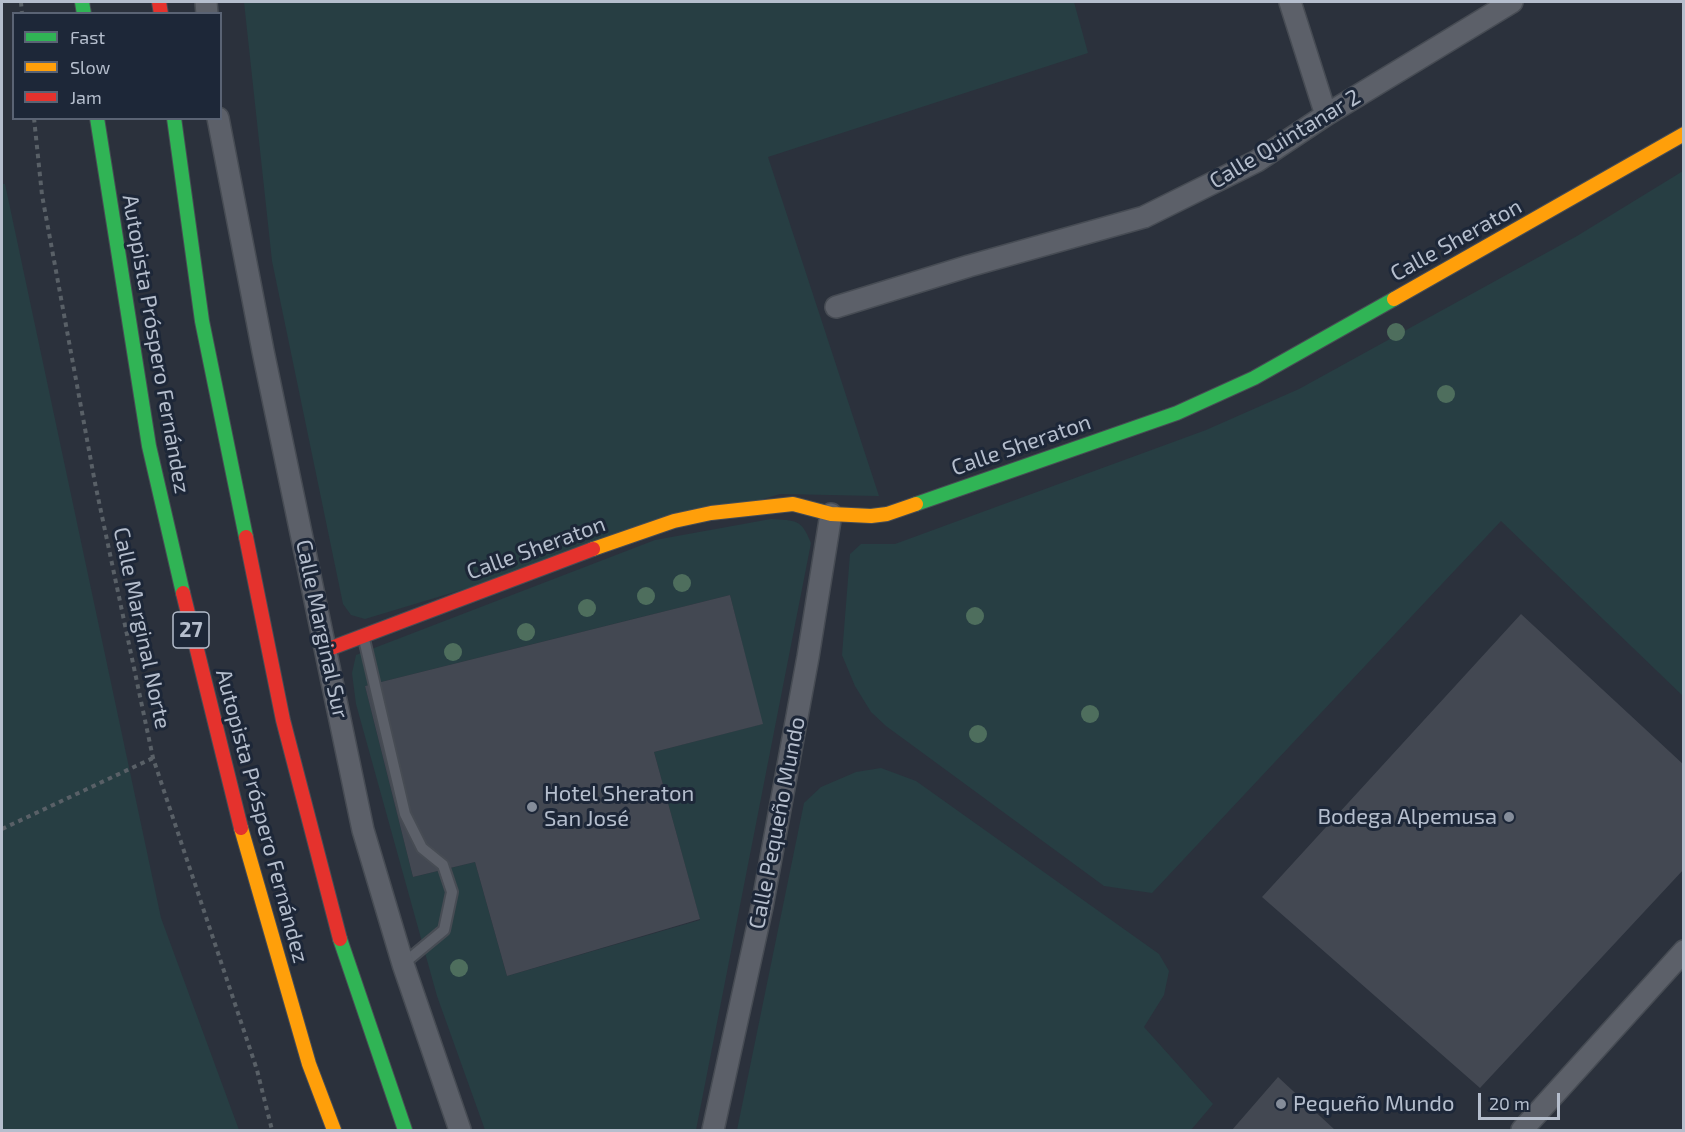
<!DOCTYPE html>
<meta charset="utf-8">
<style>
body{margin:0}
#map{position:relative;width:1685px;height:1132px;overflow:hidden;background:#2b313c;font-family:"Exo 2",sans-serif}
canvas{display:block}
.frame{position:absolute;inset:0;border:3px solid #b5becd;pointer-events:none}
.legend{position:absolute;left:12px;top:12px;width:210px;height:108px;box-sizing:border-box;background:#1d2738;border:2px solid #5a6374;margin:0;padding:8px 10px;list-style:none;font-size:18px;color:#b5becd}
.legend li{display:flex;align-items:center;gap:12px;height:30px}
.legend b{width:30px;border:2px solid #5a6374}
.scale{position:absolute;left:1478px;top:1093px;width:82px;height:27px;box-sizing:border-box;border:3px solid #b5becd;border-top:0;padding-left:8px;font-size:18px;line-height:21px;white-space:nowrap;color:#b5becd;-webkit-text-stroke:4px #1d2738;paint-order:stroke}
</style>
<div id="map">
<canvas width="1685" height="1132"></canvas>
<div class="frame"></div>
<ul class="legend">
<li><b style="height:8px;background:#30b455"></b>Fast</li>
<li><b style="height:8px;background:#ff9f0a"></b>Slow</li>
<li><b style="height:8px;background:#e5322d"></b>Jam</li>
</ul>
<div class="scale">20 m</div>
</div>
<script>
const ctx = document.querySelector('canvas').getContext('2d');
ctx.lineJoin = 'round';
function fillPath(path, color) {
  ctx.fillStyle = color;
  ctx.fill(path, 'evenodd');
}
function stroke(path, color, width, dash) {
  ctx.strokeStyle = color;
  ctx.lineWidth = width;
  ctx.lineCap = dash ? 'butt' : 'round';
  ctx.setLineDash(dash || []);
  ctx.stroke(path);
}
function write(font, color, halo, rows, align = 'center') {
  ctx.font = font + ' "Exo 2",sans-serif';
  ctx.lineWidth = 6;
  ctx.setLineDash([]);
  ctx.textBaseline = 'middle';
  ctx.strokeStyle = halo;
  ctx.fillStyle = color;
  for (const [text, x, y, turn = 0] of rows) {
    ctx.save();
    ctx.translate(x, y);
    ctx.rotate((+turn || 0) * Math.PI / 180);
    ctx.textAlign = isNaN(turn) ? turn : align;
    if (halo) ctx.strokeText(text, 0, 0);
    ctx.fillText(text, 0, 0);
    ctx.restore();
  }
}
fillPath(new Path2D(`
 M244,2H1074L1088,53L768,157L879,496L780,494L365,619L351,615L343,604L272,261Z
 M1683,171V696L1501,521L1152,893L1104,886L886,726L871,712L855,686L842,655L850,554L861,544H895L1206,430L1299,389L1577,236Z
 M2,184H5L161,918L239,1130H2Z
 M771,519C796,521 801,518 811,543L696,1130H485L437,996L356,704L352,673L356,655L655,540ZM730,595L762,724L654,752L700,920L507,976L475,862L413,877L365,686Z
 M881,768L916,781L1159,954L1169,971L1164,995L1144,1027L1213,1104L1191,1130H737L804,803L821,787L856,772Z`), '#273e43');
fillPath(new Path2D(`
 M730,595L763,724L654,752L700,919L507,976L475,862L413,877L365,686Z
 M1521,614L1684,765V869L1480,1088L1262,897Z
 M1278,1077L1335,1130H1232Z`), '#434852');
const lane = new Path2D(`
 M364,639L405,814L422,848L443,865L452,892L444,930L403,964`);
const street = new Path2D(`
 M206,2L207,14
 M1290,2L1326,115
 M218,118L263,351L363,830L403,964L460,1130
 M836,307L969,266L1144,217L1257,161L1326,115L1512,2
 M713,1130L762,907L808,657L831,514
 M1522,1130L1684,951`);
const fast = new Path2D(`
 M82,2L84,14
 M97,118L149,446L183,593
 M174,118L202,321L246,537
 M916,504L1177,413L1254,378L1394,299
 M340,939L405,1130`);
const slow = new Path2D(`
 M1394,299L1684,134
 M593,549L674,521L711,513L793,504L831,514L871,516L887,514L916,504
 M241,828L309,1064L334,1130`);
const jam = new Path2D(`
 M159,2L161,14
 M246,537L283,720L340,939
 M183,593L241,828
 M326,650L593,549`);
stroke(lane, '#474c54', 14);
stroke(street, '#474c54', 24);
stroke(fast, '#474c54', 16);
stroke(slow, '#474c54', 16);
stroke(jam, '#474c54', 16);
stroke(new Path2D(`
 M21,2L22,14
 M34,118L42,195L95,483L153,758L257,1070L272,1130
 M2,829L153,758`), '#596067', 4, [4.5, 4.5]);
stroke(lane, '#5c6069', 10);
stroke(street, '#5c6069', 21);
stroke(fast, '#30b455', 14);
stroke(slow, '#ff9f0a', 14);
stroke(jam, '#e5322d', 14);
ctx.fillStyle = '#4e6e5d';
for (const [x, y] of [
 [1396,332],
 [1446,394],
 [682,583],
 [646,596],
 [587,608],
 [975,616],
 [526,632],
 [453,652],
 [1090,714],
 [978,734],
 [459,968]
]) {
  ctx.beginPath();
  ctx.arc(x, y, 9, 0, 2 * Math.PI);
  ctx.fill();
}
for (const [x, y, r, color] of [
 [532,807,6,"#858d9a"],
 [1509,817,6,"#858d9a"],
 [1281,1104,6,"#858d9a"]
]) {
  const dot = new Path2D();
  dot.arc(x, y, r, 0, 2 * Math.PI);
  ctx.fillStyle = color;
  ctx.fill(dot);
  stroke(dot, '#1d2738', 2);
}
for (const [x, y, w] of [
 [191,630,36]
]) {
  const box = new Path2D();
  box.roundRect(x - w / 2, y - 18, w, 36, 4.5);
  ctx.fillStyle = '#1d2738';
  ctx.fill(box);
  stroke(box, '#b5becd', 1.5);
}
write('bold 21px', '#b5becd', null, [
 ["27",191,630]
]);
write('22px', '#b5becd', '#1d2738', [
 ["Calle Quintanar 2",1285,139,-31],
 ["Calle Sheraton",1456,240,-29],
 ["Autopista Próspero Fernández",156,344,80],
 ["Calle Sheraton",1021,445,-19],
 ["Calle Sheraton",536,548,-20],
 ["Calle Marginal Norte",142,628,78],
 ["Calle Marginal Sur",322,629,78],
 ["Autopista Próspero Fernández",262,816,75],
 ["Calle Pequeño Mundo",777,823,-79]
]);
write('22px', '#b5becd', '#1d2738', [
 ["Hotel Sheraton",544,794],
 ["San José",544,819],
 ["Bodega Alpemusa",1497,817,"right"],
 ["Pequeño Mundo",1293,1104]
], 'left');
</script>
